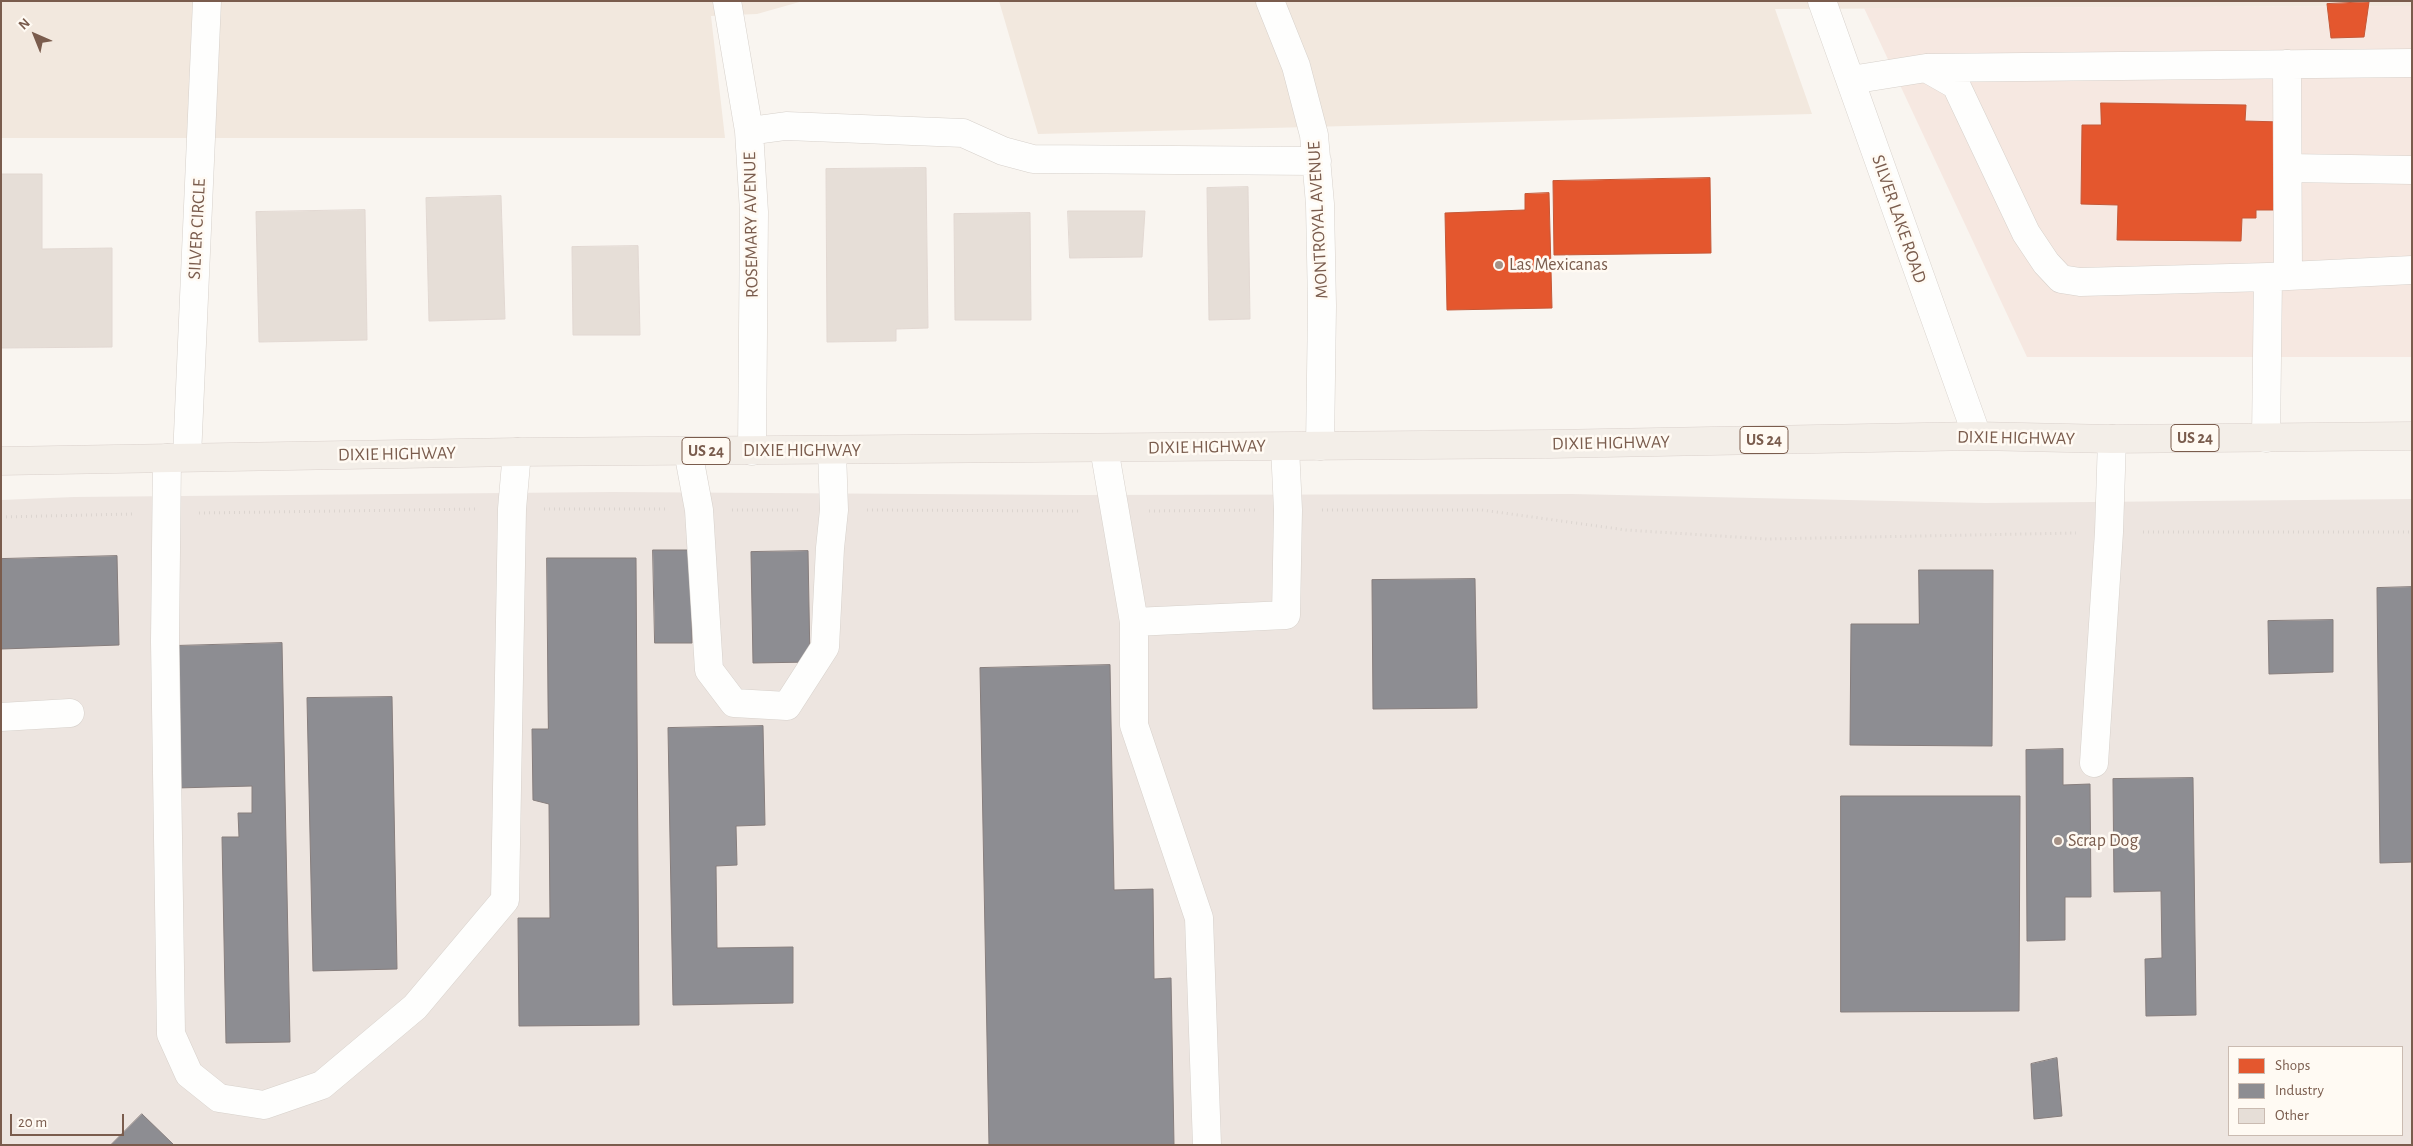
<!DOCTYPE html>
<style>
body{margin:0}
#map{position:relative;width:2413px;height:1146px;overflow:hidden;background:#f9f5f0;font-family:"Alegreya Sans",sans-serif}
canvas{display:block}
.frame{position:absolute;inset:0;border:2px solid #7a5c4d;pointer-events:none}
.legend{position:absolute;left:2228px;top:1046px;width:175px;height:90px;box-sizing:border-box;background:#fffaf3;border:1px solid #cabbb1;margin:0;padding:6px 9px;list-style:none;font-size:15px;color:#7a5c4d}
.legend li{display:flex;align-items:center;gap:10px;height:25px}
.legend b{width:25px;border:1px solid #cabbb1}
.north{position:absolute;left:10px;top:10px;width:50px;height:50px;-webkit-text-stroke:4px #fffaf3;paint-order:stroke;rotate:316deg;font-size:14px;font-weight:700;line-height:20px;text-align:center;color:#7a5c4d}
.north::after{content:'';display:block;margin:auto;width:18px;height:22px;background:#7a5c4d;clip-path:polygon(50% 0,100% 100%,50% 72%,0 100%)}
.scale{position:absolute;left:10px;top:1114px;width:114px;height:22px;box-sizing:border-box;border:2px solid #7a5c4d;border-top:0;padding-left:6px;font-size:15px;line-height:18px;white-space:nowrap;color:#7a5c4d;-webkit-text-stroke:4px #fffaf3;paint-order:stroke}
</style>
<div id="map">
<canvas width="2413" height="1146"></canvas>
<div class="frame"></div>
<ul class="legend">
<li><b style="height:14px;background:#e4572e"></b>Shops</li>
<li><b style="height:14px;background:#8d8d92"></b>Industry</li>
<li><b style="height:14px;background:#e6ded7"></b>Other</li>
</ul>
<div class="north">N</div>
<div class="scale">20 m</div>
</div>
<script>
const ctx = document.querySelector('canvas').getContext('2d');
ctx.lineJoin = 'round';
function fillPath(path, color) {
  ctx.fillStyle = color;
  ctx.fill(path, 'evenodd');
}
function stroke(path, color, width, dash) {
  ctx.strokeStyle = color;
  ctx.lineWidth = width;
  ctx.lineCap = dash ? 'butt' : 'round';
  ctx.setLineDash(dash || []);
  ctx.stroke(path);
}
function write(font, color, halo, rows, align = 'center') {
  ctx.font = font + ' "Alegreya Sans",sans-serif';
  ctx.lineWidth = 5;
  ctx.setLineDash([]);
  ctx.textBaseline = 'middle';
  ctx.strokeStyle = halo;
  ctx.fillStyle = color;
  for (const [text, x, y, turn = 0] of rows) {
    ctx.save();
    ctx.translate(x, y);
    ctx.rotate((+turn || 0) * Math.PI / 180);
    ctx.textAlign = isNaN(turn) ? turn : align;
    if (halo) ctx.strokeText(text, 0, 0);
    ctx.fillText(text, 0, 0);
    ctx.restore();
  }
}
fillPath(new Path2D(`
 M1,1H803L757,14L711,16L725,138H1Z
 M999,1H2412V6L1775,9L1812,114L1038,134Z`), '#f2e8de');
fillPath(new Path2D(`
 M2412,6V357H2027L1864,8Z`), '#f6e8e1');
fillPath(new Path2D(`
 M612,492L1077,495L1572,494L1985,503L2412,499V1145H1V500L74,497ZM2229,1047H2402V1135H2229Z`), '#ede5e0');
const shops = new Path2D(`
 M2369,2L2364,37L2331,38L2327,4Z
 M2101,103L2246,105L2245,121L2280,122L2278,210H2256V218H2242L2241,241L2117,240L2118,205L2081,204L2082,125H2101Z
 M1710,178L1711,253L1554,255L1553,181Z
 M1549,193L1552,308L1447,310L1445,213L1525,210V194Z`);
fillPath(shops, '#e4572e');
stroke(shops, '#c45837', 1);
const industry = new Path2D(`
 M653,550H691L692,643H655Z
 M808,551L810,662L753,663L751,552Z
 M117,556L119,645L1,649V559Z
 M547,558H636L639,1025L519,1026L518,918H550L549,804L533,800L532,729H548Z
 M1919,570H1993L1992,746L1850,745L1851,624H1919Z
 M1475,579L1477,708L1373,709L1372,580Z
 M2412,587V862L2380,863L2377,588Z
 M2333,620V672L2269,674L2268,621Z
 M282,643L290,1042L226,1043L222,837H239L238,813H252V786L176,788L173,646Z
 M1110,665L1114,890L1153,889L1154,979L1171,978L1174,1145H989L980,668Z
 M392,697L397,969L313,971L307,698Z
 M763,726L765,825L736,826L737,865L716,866L717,948L793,947V1003L673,1005L668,728Z
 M2063,749V785L2090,784L2091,897H2065V940L2027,941L2026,750Z
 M2193,778L2196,1015L2146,1016L2145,959L2162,958L2161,891L2114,892L2113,779Z
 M1841,796H2020L2019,1011L1841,1012Z
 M2057,1058L2062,1116L2034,1119L2031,1064Z
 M142,1114L174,1145H111Z`);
fillPath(industry, '#8d8d92');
stroke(industry, '#877e7d', 1);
const building = new Path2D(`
 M926,168L928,328L896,329V341L827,342L826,169Z
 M1,174H42V249L112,248V347L1,348Z
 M1248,187L1250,319L1209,320L1207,188Z
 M501,196L505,319L429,321L426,198Z
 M365,210L367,340L259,342L256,212Z
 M1068,211H1145L1142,257L1070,258Z
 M1030,213L1031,320H955L954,214Z
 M638,246L640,335H573L572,247Z`);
fillPath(building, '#e6ded7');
stroke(building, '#e2d8d2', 1);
const minor = new Path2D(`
 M727,1L749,131L754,212L752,451
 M1270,1L1296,66L1314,135L1320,204L1322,306L1320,446
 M1822,1L1977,436
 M2287,64L2288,276
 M1927,68L2412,63
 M1851,80L1926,68L1956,85L2026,233L2046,263L2061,279L2080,282L2268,277L2412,270
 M749,131L786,126L963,133L1003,151L1033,159L1317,161
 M2288,168L2412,170
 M2266,438L2268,277
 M1104,448L1134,622V725L1199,918L1207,1145
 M688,451L699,510L709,670L734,703L787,706L825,647L830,548L834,510L832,451
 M187,457L207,1
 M167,458L165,641L171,1034L189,1074L219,1098L264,1105L322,1085L415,1007L505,900L512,509L517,452
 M1134,622L1286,615L1288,510L1285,447
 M1,717L70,713
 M2094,763L2109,532L2112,439`);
const major = new Path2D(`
 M1,461L517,452L1551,444L1977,436L2112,439L2412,436`);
stroke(minor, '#d7d1cb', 29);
stroke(major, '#dad1cc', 29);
stroke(new Path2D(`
 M544,509H666
 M732,510H801
 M867,510L1081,511
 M1322,510H1482L1626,530L1767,539L2076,533
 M1149,511L1256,510
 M199,513L478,509
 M1,517L133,514
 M2143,532H2412`), '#dcd5d0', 3, [1, 4]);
stroke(minor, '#fefefd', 28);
stroke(major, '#f3eee8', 28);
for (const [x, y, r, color] of [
 [1499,265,5,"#a69286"],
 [2058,841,5,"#a69286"]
]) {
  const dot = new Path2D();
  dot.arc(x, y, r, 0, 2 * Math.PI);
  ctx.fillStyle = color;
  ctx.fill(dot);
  stroke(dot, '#fffaf3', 2);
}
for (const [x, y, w] of [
 [2195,438,48],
 [1764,440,48],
 [706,451,48]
]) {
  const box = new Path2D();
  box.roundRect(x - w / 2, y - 13.5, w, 27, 4);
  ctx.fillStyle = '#fffaf3';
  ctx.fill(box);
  stroke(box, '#7a5c4d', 1);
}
write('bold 16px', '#7a5c4d', null, [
 ["US 24",2195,438],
 ["US 24",1764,440],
 ["US 24",706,451]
]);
write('18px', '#7a5c4d', '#fffaf3', [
 ["SILVER LAKE ROAD",1899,219,71],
 ["MONTROYAL AVENUE",1318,220,-93],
 ["ROSEMARY AVENUE",751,225,-91],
 ["SILVER CIRCLE",197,229,-87],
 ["DIXIE HIGHWAY",2016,438,1],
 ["DIXIE HIGHWAY",1611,443,-1],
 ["DIXIE HIGHWAY",1207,447,-1],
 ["DIXIE HIGHWAY",802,451],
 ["DIXIE HIGHWAY",397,454,-1]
]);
write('18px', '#7a5c4d', '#fffaf3', [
 ["Las Mexicanas",1509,265],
 ["Scrap Dog",2068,841]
], 'left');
</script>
